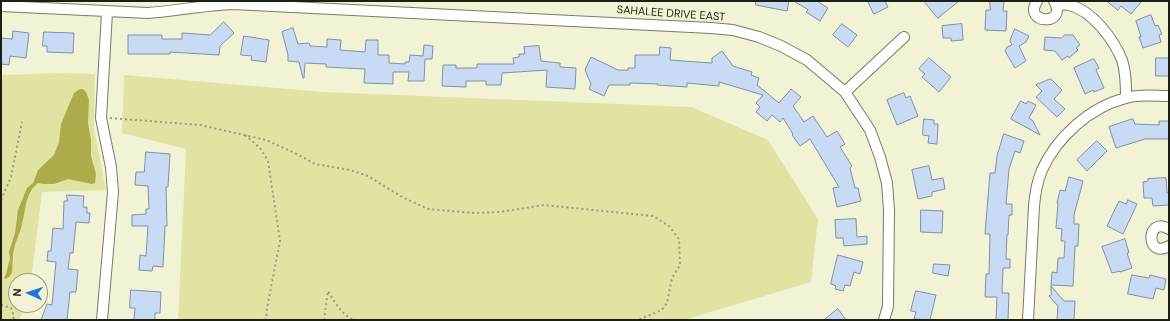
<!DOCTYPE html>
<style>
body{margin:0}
#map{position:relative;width:1170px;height:321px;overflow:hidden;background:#f1f3d4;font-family:"DM Sans",sans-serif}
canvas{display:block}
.frame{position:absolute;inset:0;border:2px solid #1e1f14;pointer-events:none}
.north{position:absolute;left:8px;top:273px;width:40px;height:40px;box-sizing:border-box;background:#f1f3d4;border:1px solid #9d9e87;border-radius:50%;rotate:273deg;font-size:11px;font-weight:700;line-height:16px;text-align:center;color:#1e1f14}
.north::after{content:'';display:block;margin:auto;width:14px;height:18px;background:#2273de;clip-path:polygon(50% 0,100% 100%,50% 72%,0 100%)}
</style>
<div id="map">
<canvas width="1170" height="321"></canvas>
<div class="frame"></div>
<div class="north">N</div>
</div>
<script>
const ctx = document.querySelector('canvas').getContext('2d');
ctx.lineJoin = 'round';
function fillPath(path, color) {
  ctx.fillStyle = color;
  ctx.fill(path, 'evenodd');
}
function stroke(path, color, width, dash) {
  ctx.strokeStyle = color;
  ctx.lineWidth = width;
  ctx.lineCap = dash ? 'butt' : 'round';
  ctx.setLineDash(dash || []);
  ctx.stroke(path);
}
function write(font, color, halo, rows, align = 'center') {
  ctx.font = font + ' "DM Sans",sans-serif';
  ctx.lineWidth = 3;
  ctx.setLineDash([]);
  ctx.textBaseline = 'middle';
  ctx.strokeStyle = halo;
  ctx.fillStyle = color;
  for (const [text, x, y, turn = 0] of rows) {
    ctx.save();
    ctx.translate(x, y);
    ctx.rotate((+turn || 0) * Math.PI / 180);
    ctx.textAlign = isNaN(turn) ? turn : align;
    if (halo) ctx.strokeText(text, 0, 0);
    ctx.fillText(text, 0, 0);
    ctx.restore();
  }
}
fillPath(new Path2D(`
 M60,73L95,74L94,129L106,190L42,192L31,281H16V305H27L19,320H1V75Z
 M124,75L324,92L691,107L768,140L818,219L811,282L684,320H178L186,149L122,133Z`), '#e1e3a3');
fillPath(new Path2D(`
 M80,89H83L86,92L89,100L88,123L91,140V156L96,174L95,183L92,184L68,179L54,184H43L38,183C25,193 26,210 22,224C21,231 17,238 15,245C12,254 13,264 12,273L9,277L5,279L4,278L6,274L10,258L9,252L15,233L18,210L27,188L33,183L38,170L54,155L59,142L61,124L74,93Z`), '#acac4b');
const building = new Path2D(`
 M756,1H789L787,11L756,5Z
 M794,1H817L828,8L820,21L806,12L808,10Z
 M868,1H885L888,7L874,14Z
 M924,1H959L938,18Z
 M990,1H1004L1003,11H1007L1006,31L985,30L986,10H990Z
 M1107,1H1142L1131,14L1121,6L1118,10Z
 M1151,15L1155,26L1158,25L1162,34L1159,35L1161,42L1143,48L1139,37H1141L1136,21Z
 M224,22L234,33L220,46L219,55L170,52V54H128V35H162V39H182V33L210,35Z
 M842,24L857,35L848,47L833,35Z
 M962,24L963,40L951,41V38H943L942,26Z
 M293,28L298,44L309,43L310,46L327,47V39L341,40L340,50L365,52L366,40H378V55H389V63L405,64V62H409L410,55L423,56L424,45L433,46L432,59H425L424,81H408L409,72H393V84L364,83L365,69L326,67V64L305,63L304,78H303L299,62L288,61V55L282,32Z
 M1015,29L1029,36L1026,42L1019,46L1026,61L1015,68L1005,51L1007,47L1012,45L1010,41Z
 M13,31L29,33L26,58L10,56L9,65L1,64V38L12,39Z
 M44,32L74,33L73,53L47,52V46H43Z
 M1065,35H1073L1080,45L1076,48L1078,50L1069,58L1068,56L1062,60L1055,51L1044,50L1045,37L1061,38Z
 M244,36L269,40L266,62L251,60L252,56L241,55Z
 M539,46L541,61L560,63V67L576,68L575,89L546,87L547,70L502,73L501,85H486V81H466V87L442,86L443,65H456V68H477V64H514L513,58L519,57V54H525L524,47Z
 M660,47L671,48L670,60L712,63V58L722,51L733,66L752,72L751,75L759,78L757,85L779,103L791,89L801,97L793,106L804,122L813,116L827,137L837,131L845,144L840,147L852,166L850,168L855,188H858L861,201L837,207L833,188L839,187L810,139L800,146L792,135L793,134L783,118L780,122L772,115L767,121L756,112L760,107L756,103L763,95L719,82V86L687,83V87L657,85L658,84L630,83V85H609L604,96L589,89L591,84L585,70L591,57L618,70H628V68H635V55H659Z
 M929,58L951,77L939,92L922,77L925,74L919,69Z
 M1156,58H1169V76H1156Z
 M1094,59L1099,68L1096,70L1104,88L1094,92L1093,90L1085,94L1074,68Z
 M1051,79L1062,90L1054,99L1065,109L1057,117L1036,97L1042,91L1036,85Z
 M904,93L906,98L910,96L918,116L897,125L887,100Z
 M1021,101L1026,104L1028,101L1036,105L1029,118L1033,121L1040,135L1011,119Z
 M924,119L934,120V124H938L937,144L928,143L929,136L923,135Z
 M1133,119L1135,124L1159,125V121H1169V139H1145L1116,148L1109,127Z
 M1004,134L1024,141L1020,153L1015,151L1009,169L1006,204H1012V215H1009L1008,235H1007L1006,259H1010V268H1003L1002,293H1009L1008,320H996L997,297H985L986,274H989L990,234H985L990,173H995L997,156Z
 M1097,141L1107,151L1087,171L1077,160Z
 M146,152L170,154L168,187H166L167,226H165L163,267L153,266L152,271L139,270L140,255L146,256L148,226H132V215L146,214V209H149L148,186L135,185L136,172H144Z
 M929,166L932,180L943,178L945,189L932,192V196L918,199L912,170Z
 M1069,177L1083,181L1074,215V224H1079L1078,246H1075L1073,286L1051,285L1052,272L1057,273L1058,258H1064L1065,241H1061L1062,229L1056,228L1058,203H1057L1060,190L1065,191Z
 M1166,178L1167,193H1169V205L1153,206L1152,198H1144L1143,182L1148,181V179Z
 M67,195L84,196L83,207H87V213H90L89,223L76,222L73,253H70L68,269L78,270L76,292H70L67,320H41L47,304L52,305L56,262L47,261L48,251H51L53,228L63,229L64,201H67Z
 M1128,200L1137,204L1123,234L1107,226L1119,201L1126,204Z
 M921,210L943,211L942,233L921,232Z
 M856,219L857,237L867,236V244L844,246L843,238H836L835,220Z
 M1125,239L1129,253H1127L1132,268L1120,272V271L1112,273L1102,247Z
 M838,255L863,262L860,274L854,272L850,286L845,285L843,291L835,289L836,286L831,284Z
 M934,264L950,265L948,276L933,273Z
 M1132,275L1149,278L1150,275L1166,279L1164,290L1156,288L1153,299L1128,294Z
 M1051,286L1064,301H1075L1074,320H1057L1058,306L1049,296L1051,295Z
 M131,290L161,292L160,313H155V320H134L135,308H130Z
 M916,291L936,295L930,320L914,319L916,312L911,311Z
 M838,309L846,320H824Z`);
fillPath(building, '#c9dbf4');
stroke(building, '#7f90a7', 1);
const minor = new Path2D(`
 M1037,1C1022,25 1069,26 1054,1
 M1057,5C1061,5 1065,4 1069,5C1092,10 1114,40 1122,60C1126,72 1126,85 1126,98
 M1,6L148,13C176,11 204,5 233,4L711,28L733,30L759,37L781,46L807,60L845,92L870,130L880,157L887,183L889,210L888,306L884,320
 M845,92L904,37
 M1169,229C1146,215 1145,260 1169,246
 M102,320L113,192L111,167L101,118L107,12
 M1028,320L1034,206C1035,194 1037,182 1042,170C1057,137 1090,107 1126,98C1139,94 1155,96 1169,96`);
stroke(minor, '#7a7b5f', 12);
stroke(new Path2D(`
 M110,118L200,125L266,140L295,153L315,164L350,170L368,176L402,197L428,209L474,213L500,212L544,205L653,216L669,226L679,239L680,265L672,278L667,303L662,310L638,320
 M245,135L260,148L268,161L280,241L267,308L266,320
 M1,200L11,177L22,122
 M1,305L11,308L14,316L13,320
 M324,320L328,291C335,303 341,313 353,320`), '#9a9b85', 2, [2, 3]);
stroke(minor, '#fff', 10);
write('11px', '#1e1f14', '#f1f3d4', [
 ["SAHALEE DRIVE EAST",671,14,4]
]);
</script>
